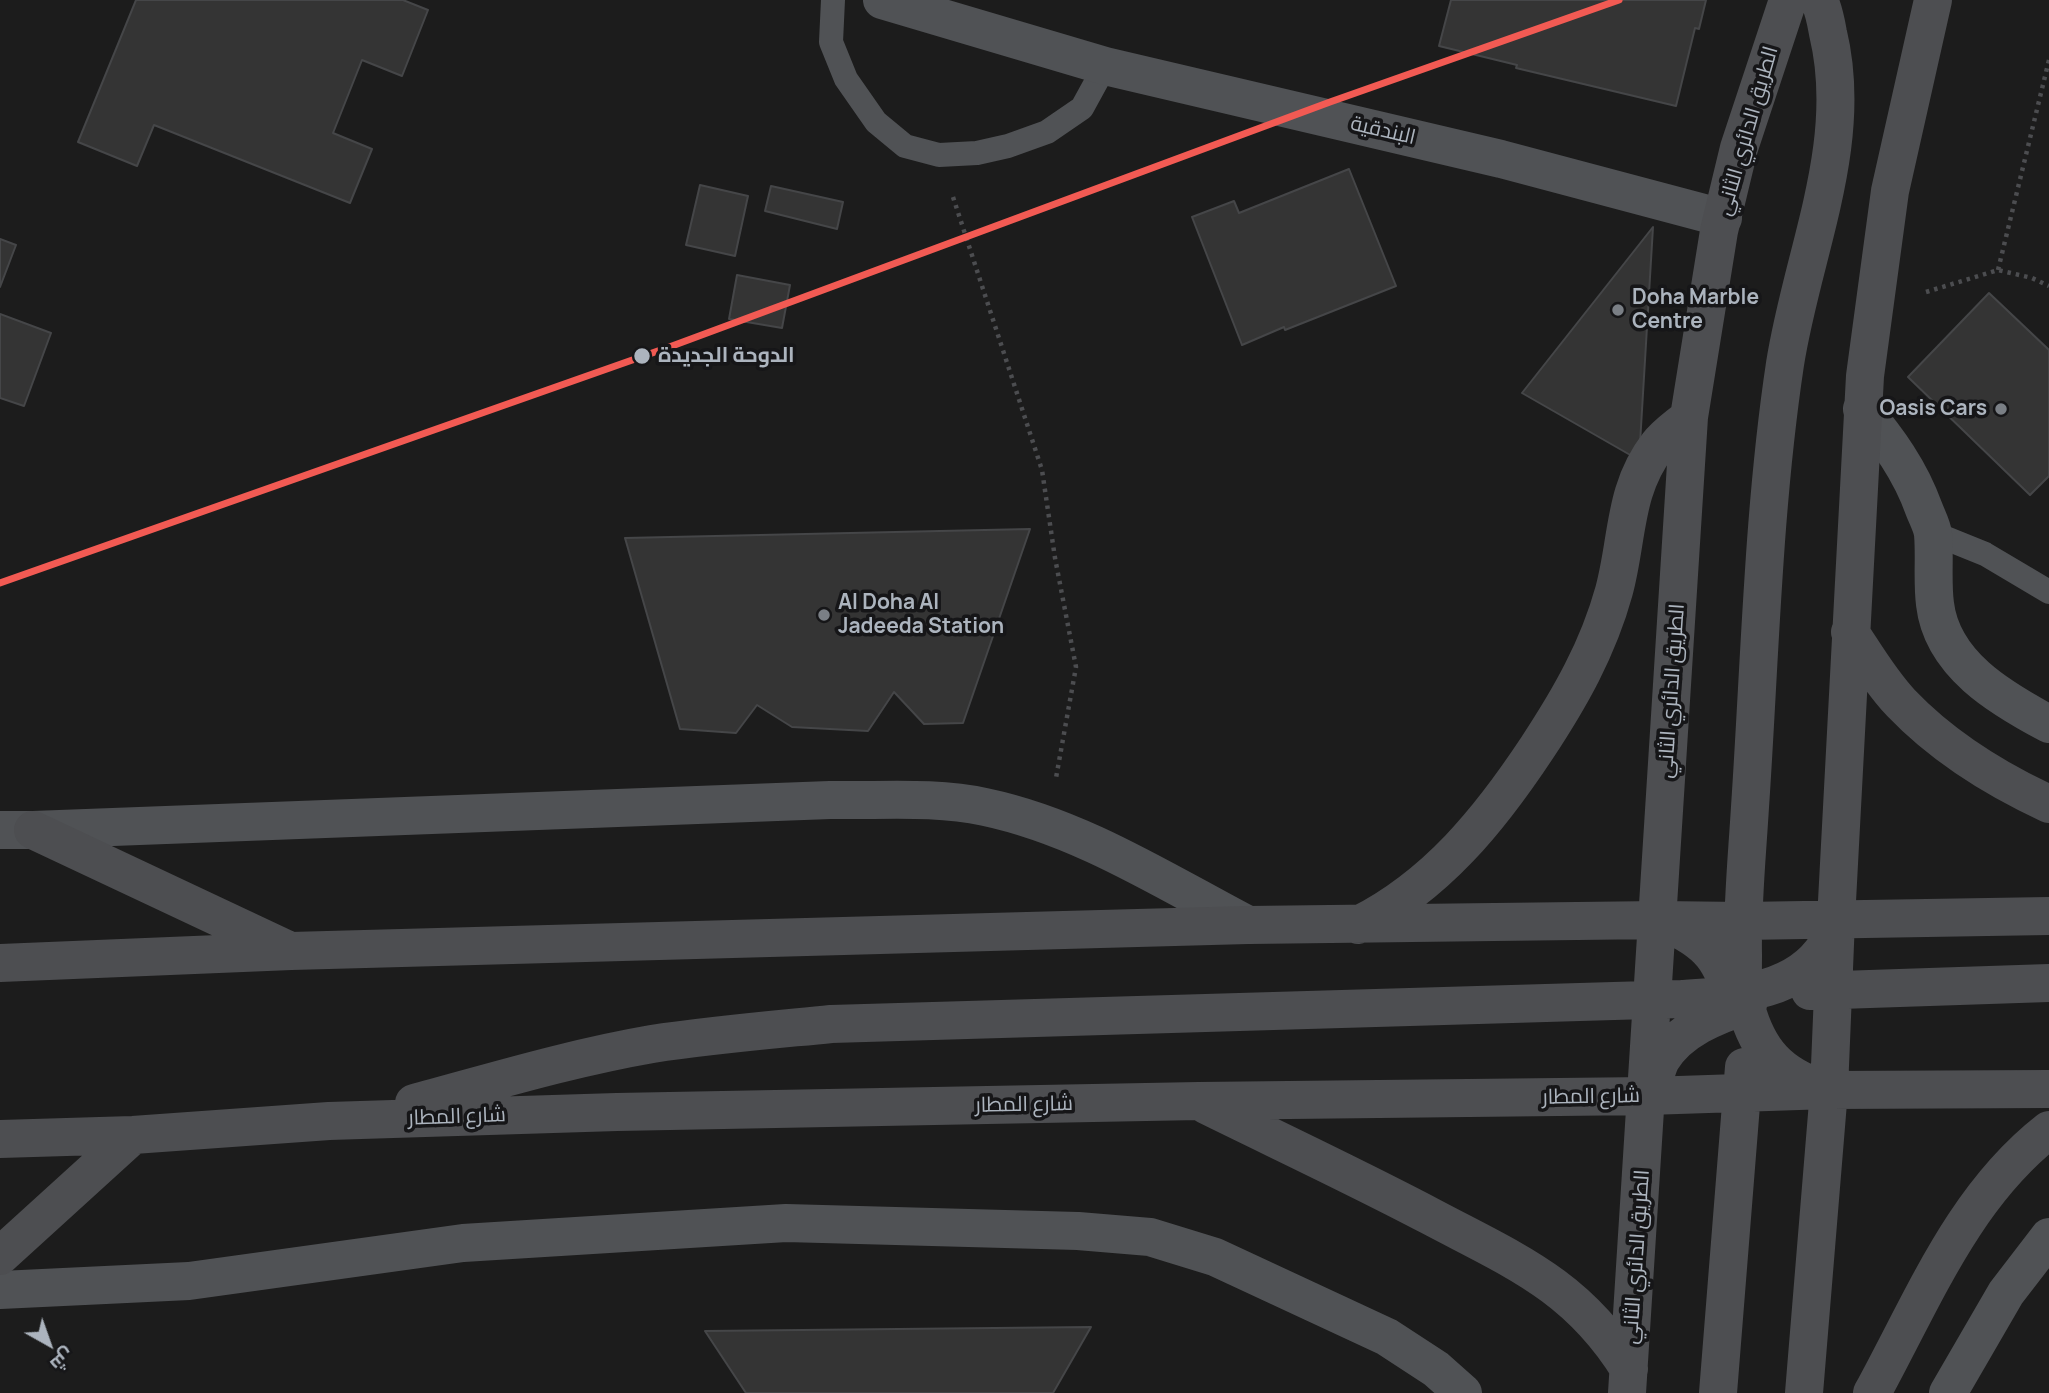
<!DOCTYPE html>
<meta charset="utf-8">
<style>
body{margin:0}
#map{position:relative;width:2049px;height:1393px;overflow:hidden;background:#1c1c1c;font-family:Manrope,Cairo,sans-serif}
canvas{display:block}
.north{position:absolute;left:14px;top:1309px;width:70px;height:70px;-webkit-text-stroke:5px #161618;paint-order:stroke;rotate:140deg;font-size:19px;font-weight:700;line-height:28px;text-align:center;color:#acb4be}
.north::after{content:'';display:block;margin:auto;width:24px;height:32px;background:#acb4be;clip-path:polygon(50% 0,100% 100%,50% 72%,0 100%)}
</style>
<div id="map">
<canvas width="2049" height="1393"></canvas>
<div class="north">ش</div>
</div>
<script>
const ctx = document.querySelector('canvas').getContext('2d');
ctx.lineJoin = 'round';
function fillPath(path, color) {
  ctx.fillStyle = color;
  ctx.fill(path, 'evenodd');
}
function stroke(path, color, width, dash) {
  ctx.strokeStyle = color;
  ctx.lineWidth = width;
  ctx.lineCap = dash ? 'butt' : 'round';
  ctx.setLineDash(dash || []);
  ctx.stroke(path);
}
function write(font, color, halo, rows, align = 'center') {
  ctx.font = font + ' Manrope,Cairo,sans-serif';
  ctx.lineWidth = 7;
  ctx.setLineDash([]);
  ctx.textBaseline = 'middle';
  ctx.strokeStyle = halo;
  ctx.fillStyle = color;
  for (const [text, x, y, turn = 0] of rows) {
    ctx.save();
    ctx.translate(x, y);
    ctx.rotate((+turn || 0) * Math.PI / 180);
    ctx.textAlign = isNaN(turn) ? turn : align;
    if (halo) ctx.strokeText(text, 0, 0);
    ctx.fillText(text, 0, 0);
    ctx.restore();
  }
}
const building = new Path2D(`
 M136,0H403L428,10L402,76L362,60L333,133L372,149L350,203L154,125L137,166L78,142Z
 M1451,0H1706L1699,29L1695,28L1676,106L1516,68L1517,65L1439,46Z
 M1349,169L1396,286L1285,330L1284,327L1242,345L1192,217L1234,201L1239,213Z
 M700,185L748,196L735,256L686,245Z
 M771,186L843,202L837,229L765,211Z
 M1653,227L1639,460L1522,393Z
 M0,239L16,245L0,287Z
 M737,275L790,285L782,328L729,319Z
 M1989,293L2049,350V476L2030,495L1908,377Z
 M0,314L51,333L24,406L0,398Z
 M1030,529L963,723L924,724L894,692L868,731L792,727L757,705L736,733L680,729L625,538Z
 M1091,1327L1053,1393H746L705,1331Z`);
fillPath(building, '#343434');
stroke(building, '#454648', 2);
stroke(new Path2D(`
 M953,197L1042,470L1055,558L1076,667L1056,778
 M1998,270L2049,60
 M1926,292L1998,270L2032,278L2049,286`), '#4c4d50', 4.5, [3.5, 5]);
stroke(new Path2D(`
 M833,0L831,42L846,79L876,122L905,146L939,155L977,153L1008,146L1047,132L1082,108L1105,66
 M1933,533L1985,554L2049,592`), '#505255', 24);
stroke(new Path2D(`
 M882,0L1105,66L1501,159L1723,218
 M1862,409C1888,440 1910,470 1924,509C1927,517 1932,526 1933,534C1935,557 1932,581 1935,604C1942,664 2000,698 2049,724
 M0,830H33L830,800C881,801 935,796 985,807C1080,827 1164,881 1248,925
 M0,1290L189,1281L463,1243L786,1223L1078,1231L1150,1237L1215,1257L1387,1337L1436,1369L1463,1393
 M1948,1393L2006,1293L2049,1237`), '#505255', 38);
stroke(new Path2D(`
 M1819,0C1824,10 1826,22 1828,33C1855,145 1802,254 1785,364C1763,510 1760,659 1750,807C1747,857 1742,906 1743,955C1743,972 1742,990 1746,1007C1758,1051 1779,1075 1823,1089
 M1850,632C1866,656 1881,682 1901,703C1943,747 1995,779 2049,804
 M33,830L286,949
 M1664,922C1710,942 1723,960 1735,1008
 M1358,925C1436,886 1490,819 1537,748C1570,698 1598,649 1614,591C1628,540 1623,490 1658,445C1666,434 1679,426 1689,417
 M0,963L291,951L1248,925L1659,920L1743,921L2049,916
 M1810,991L2049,983
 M1652,1086C1655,1078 1657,1068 1661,1060C1679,1030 1716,1015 1748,1005
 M414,1103C492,1082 571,1058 652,1044C711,1035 771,1030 831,1024L1682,999C1732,995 1795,994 1826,946C1831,938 1833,929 1836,920
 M1206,1105C1281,1142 1356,1177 1430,1216C1513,1260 1577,1285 1629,1369
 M0,1139L133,1135L329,1121L617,1112L1199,1101L1648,1096L1829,1090L2049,1089
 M0,1256L133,1135
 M1627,1393L1689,417L1719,231L1739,148L1788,0
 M1718,1393L1744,1067
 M1804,1393L1829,1090L1836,920L1865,376L1890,191L1933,0
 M1872,1393C1923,1300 1963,1197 2049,1130`), '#4d4e51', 38);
stroke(new Path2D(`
 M0,583L672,346L1330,102L1619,0`), '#f25a53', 7);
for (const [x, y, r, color] of [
 [1618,310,7,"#7a7f85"],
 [642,356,9,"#acb4be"],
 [2001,409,7,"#7a7f85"],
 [824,615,7,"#7a7f85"]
]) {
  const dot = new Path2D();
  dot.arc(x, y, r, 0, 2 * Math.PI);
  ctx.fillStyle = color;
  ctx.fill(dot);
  stroke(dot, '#161618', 2.5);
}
write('21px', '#acb4be', '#161618', [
 ["البندقية",1383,131,13],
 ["الطريق الدائري الثاني",1748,131,-74],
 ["الطريق الدائري الثاني",1672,691,-86],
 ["شارع المطار",1591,1097,-1],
 ["شارع المطار",1024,1105,-1],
 ["شارع المطار",457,1117,-2],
 ["الطريق الدائري الثاني",1637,1257,-86]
]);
write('bold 21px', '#acb4be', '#161618', [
 ["Doha Marble",1632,298],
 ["Centre",1632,322],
 ["Oasis Cars",1987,409,"right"],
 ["Al Doha Al",838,603],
 ["Jadeeda Station",838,627]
], 'left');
write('bold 21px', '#acb4be', '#161618', [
 ["الدوحة الجديدة",658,356]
], 'left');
</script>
